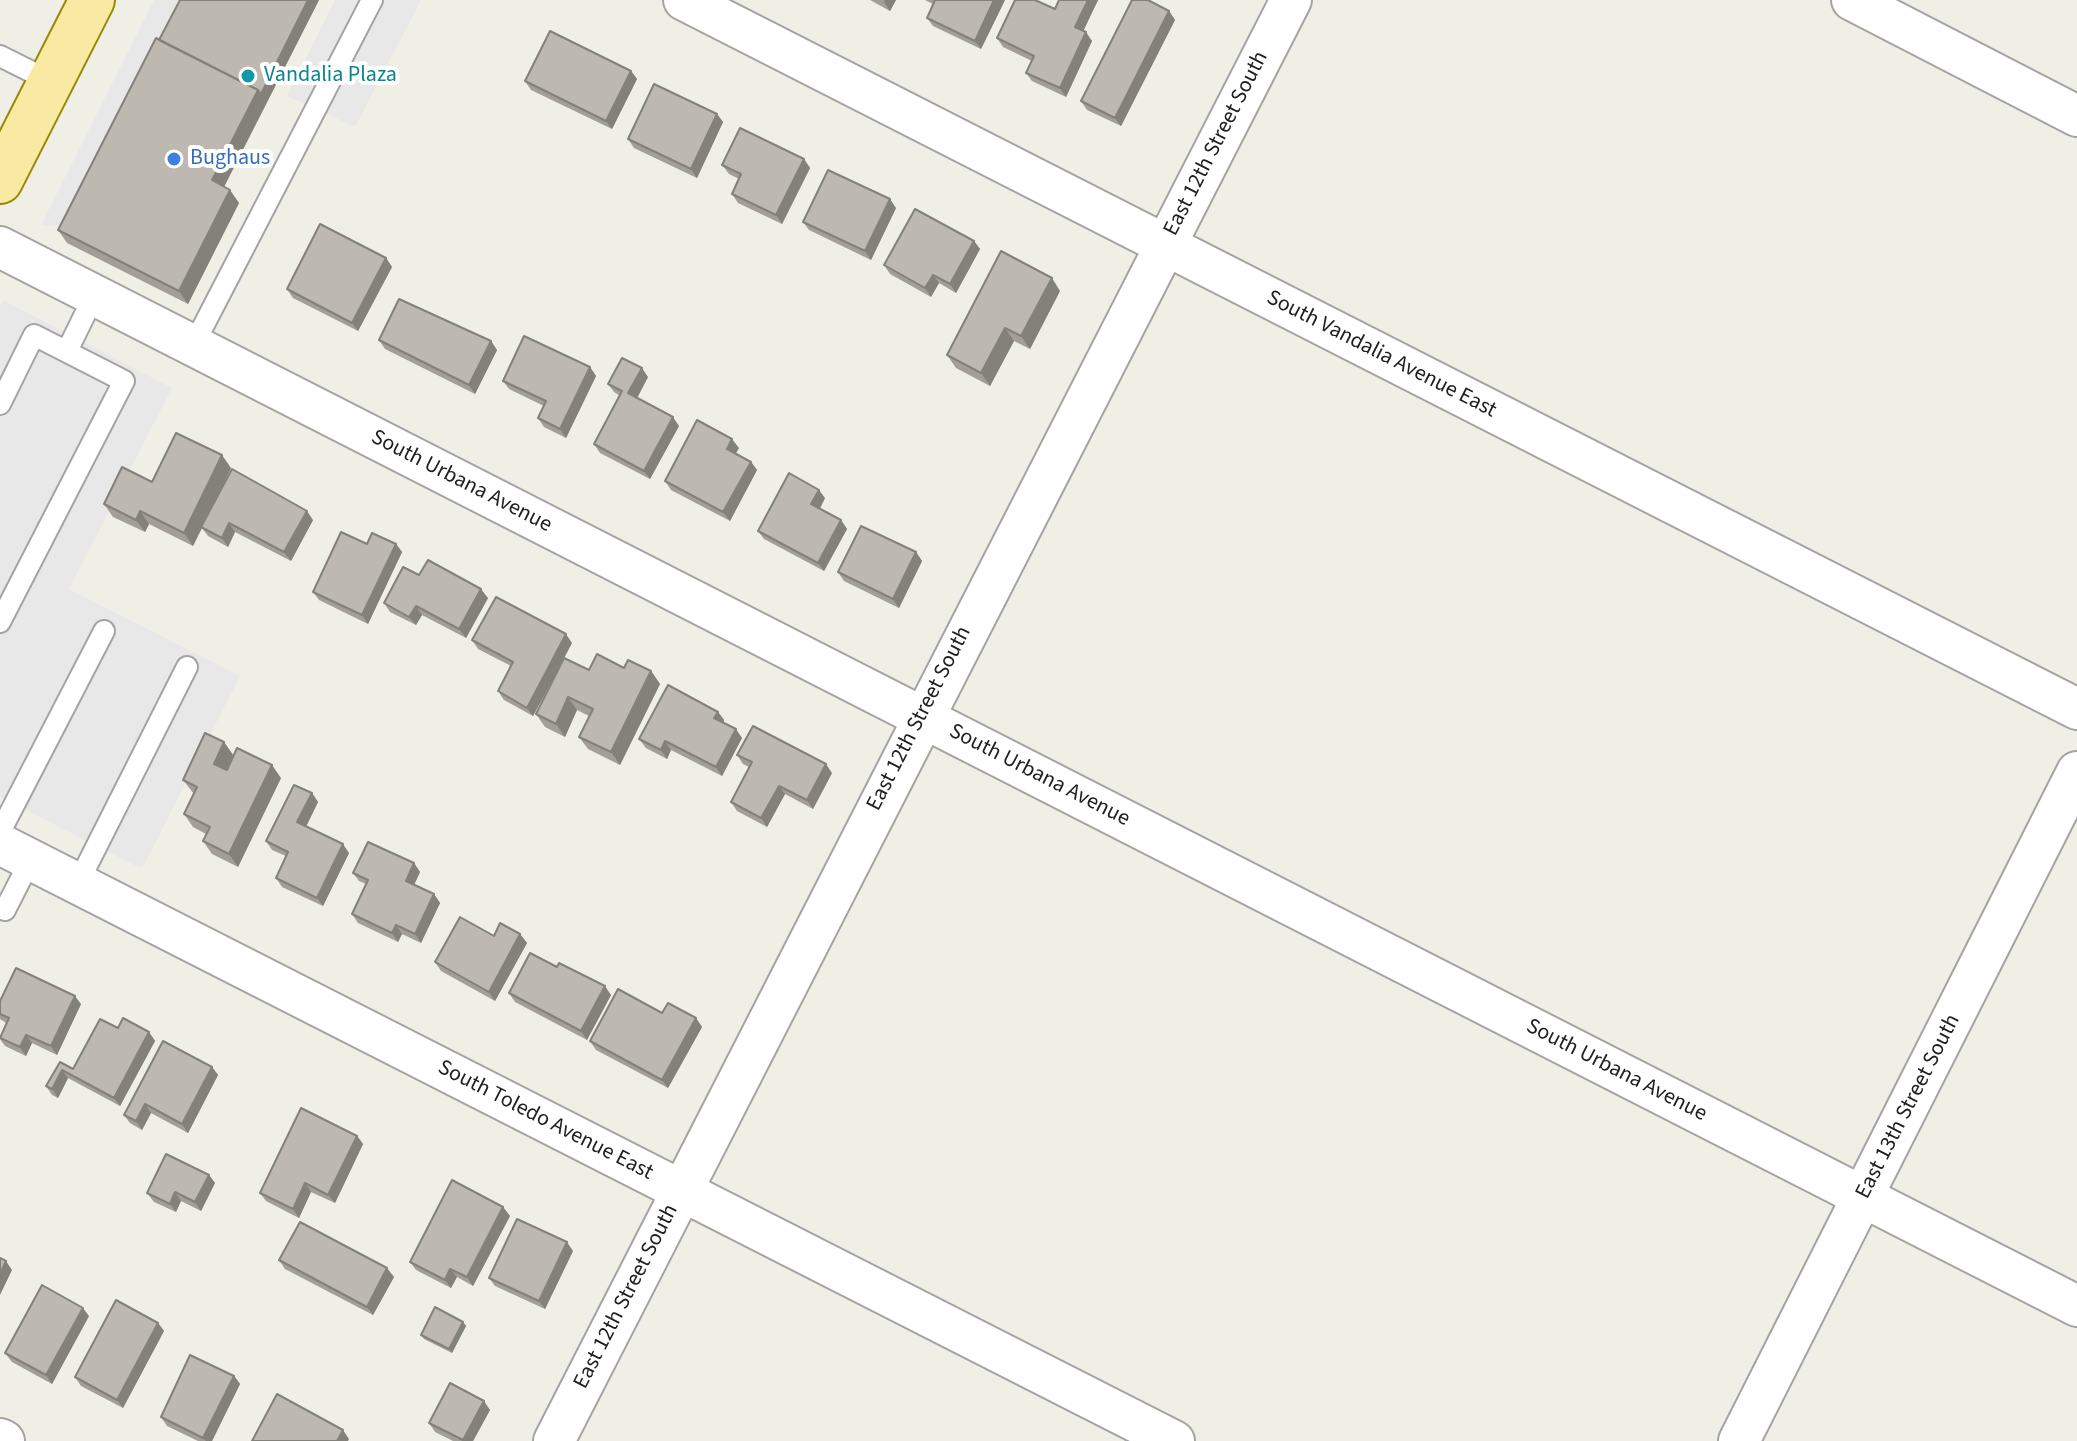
<!DOCTYPE html>
<style>
body{margin:0}
canvas{display:block;background:#f0efe6}
</style>
<canvas width="2077" height="1441"></canvas>
<script>
const ctx = document.querySelector('canvas').getContext('2d');
ctx.lineJoin = 'round';
function fillPath(path, color) {
  ctx.fillStyle = color;
  ctx.fill(path, 'evenodd');
}
function stroke(path, color, width, dash) {
  ctx.strokeStyle = color;
  ctx.lineWidth = width;
  ctx.lineCap = dash ? 'butt' : 'round';
  ctx.setLineDash(dash || []);
  ctx.stroke(path);
}
function write(font, color, halo, rows, align = 'center') {
  ctx.font = font + ' "Source Sans 3",sans-serif';
  ctx.lineWidth = 8;
  ctx.setLineDash([]);
  ctx.textBaseline = 'middle';
  ctx.strokeStyle = halo;
  ctx.fillStyle = color;
  for (const [text, x, y, turn = 0] of rows) {
    ctx.save();
    ctx.translate(x, y);
    ctx.rotate((+turn || 0) * Math.PI / 180);
    ctx.textAlign = isNaN(turn) ? turn : align;
    if (halo) ctx.strokeText(text, 0, 0);
    ctx.fillText(text, 0, 0);
    ctx.restore();
  }
}
fillPath(new Path2D(`
 M154,0H185L67,227L41,225Z
 M335,0H421L355,127L287,96Z
 M3,300L172,388L69,589L240,676L142,869L0,797V307Z`), '#e8e8e8');
const service = new Path2D(`
 M0,56L50,81
 M193,346L372,0
 M67,351L94,296
 M0,404L34,335L124,381L0,622
 M0,832L104,631
 M78,883L187,667
 M0,907L5,910L31,859`);
const minor = new Path2D(`
 M684,0L2077,709
 M1852,0L2077,116
 M0,247L2077,1306
 M0,844L1174,1441
 M0,1439L4,1441
 M554,1441L1291,0
 M1739,1441L2077,772`);
const primary = new Path2D(`
 M0,181L92,0`);
stroke(service, '#a4a4a4', 24);
stroke(minor, '#a4a4a4', 44);
stroke(primary, '#968905', 48);
stroke(service, '#fff', 20);
stroke(minor, '#fff', 40);
stroke(primary, '#f9e9a2', 44);
fillPath(new Path2D(`
 M319,0L224,186L239,203L188,304L67,243L58,230L159,40Z
 M870,0H896L890,11Z
 M925,0H1005L981,49L933,26L927,18L933,4Z
 M1059,0H1098L1083,31L1092,41L1066,97L1032,81L1026,73L1032,61L1003,47L997,38L1055,9Z
 M1169,11L1175,20L1121,126L1087,110L1081,101Z
 M631,71L637,79L612,129L531,90L525,81Z
 M717,114L723,122L697,178L634,148L628,139Z
 M804,159L810,168L782,224L738,203L732,194L739,179L729,174L722,165Z
 M896,208L871,260L809,230L803,222Z
 M974,241L980,249L956,293L939,283L931,297L890,274L884,265Z
 M386,258L392,267L358,331L293,298L287,289Z
 M1060,291L1030,349L1014,341L990,386L956,368L947,355Z
 M379,340L491,341L497,350L475,394L385,349Z
 M590,367L596,376L566,438L544,427L538,418L544,406L509,389L503,381Z
 M648,377L637,398L679,426L650,479L600,453L594,444L620,396L614,392L608,384Z
 M739,448L735,454L751,462L757,470L730,521L671,490L665,481Z
 M231,468L207,517L313,520L291,561L235,532L228,547L208,536L202,528L193,546L149,524L145,532L113,517L104,504L152,482Z
 M825,498L820,509L841,520L847,529L824,571L764,539L758,531Z
 M367,544H396L402,552L368,624L319,600L313,592Z
 M916,552L922,561L899,608L844,581L838,572Z
 M488,598L466,638L422,615L416,625L390,612L384,603Z
 M472,640L572,643L564,658L589,670L624,668L651,671L660,684L620,765L588,749L579,737L589,716L577,710L565,737L545,727L536,714L554,677L533,716L504,700L498,691L511,666L478,649Z
 M718,712L724,720L723,723L742,738L722,776L671,750L667,759L646,748L639,739Z
 M224,742L233,755L281,778L238,867L212,854L203,841L206,834L193,827L184,814L194,794L183,780Z
 M737,755L832,773L813,809L785,794L767,827L737,811L731,802L749,767L743,764Z
 M312,793L318,802L306,826L349,853L323,906L282,887L276,878L286,856L272,850L266,841Z
 M414,863L420,872L414,885L434,894L440,903L421,943L402,934L398,942L358,923L352,914L366,884L359,881L353,873Z
 M520,934L527,943L495,1001L441,971L435,962L494,936Z
 M557,967L611,995L587,1040L515,1002L509,993Z
 M0,1001L81,1004L57,1055L32,1043L26,1056L5,1046L0,1039L6,1023L0,1019Z
 M696,1018L702,1027L668,1088L596,1050L590,1041Z
 M118,1028L149,1032L155,1041L120,1106L68,1078L58,1098L52,1095L46,1086L60,1062L73,1069Z
 M212,1067L218,1075L188,1133L151,1113L142,1130L130,1123L124,1115Z
 M357,1136L363,1144L335,1203L311,1192L299,1218L266,1201L260,1193Z
 M209,1175L215,1183L201,1211L181,1201L176,1212L154,1202L147,1193Z
 M503,1207L510,1216L473,1286L457,1277L451,1288L416,1270L410,1262Z
 M573,1251L545,1309L495,1286L489,1278Z
 M279,1260L394,1277L373,1315L285,1269Z
 M89,1316L52,1384L12,1362L5,1353Z
 M463,1322L466,1326L452,1353L424,1339L421,1335Z
 M158,1323L164,1331L123,1408L81,1386L75,1377Z
 M234,1376L240,1384L212,1441H198L167,1426L161,1417Z
 M490,1410L473,1441H453L435,1432L429,1423Z`), '#a39e97');
fillPath(new Path2D(`
 M308,0H319L221,193L212,180L258,90Z
 M885,0H896L890,11L884,2Z
 M994,0H1005L981,49L975,41Z
 M1088,0H1098L1081,36L1075,27Z
 M1169,11L1175,20L1121,126L1115,118Z
 M1086,32L1092,41L1066,97L1060,88Z
 M631,71L637,79L612,129L606,121Z
 M717,114L723,122L697,178L691,169Z
 M804,159L810,168L782,224L776,215Z
 M230,190L239,203L188,304L179,291Z
 M890,199L896,208L871,260L865,251Z
 M974,241L980,249L956,293L950,284Z
 M386,258L392,267L358,331L352,323Z
 M933,275L939,283L931,297L925,288Z
 M1052,278L1060,291L1030,349L1021,336Z
 M1005,328L1014,341L990,386L981,373Z
 M491,341L497,350L475,394L469,385Z
 M590,367L596,376L566,438L560,429Z
 M642,368L648,377L635,402L628,393Z
 M673,417L679,426L650,479L644,471Z
 M732,439L739,448L733,458L727,449Z
 M222,455L231,468L193,546L184,533Z
 M751,462L757,470L730,521L723,512Z
 M819,490L825,498L817,513L811,504Z
 M140,511L149,524L145,532L136,520Z
 M307,511L313,520L291,561L284,552Z
 M841,520L847,529L824,571L818,563Z
 M229,523L235,532L228,547L222,538Z
 M396,544L402,552L368,624L362,615Z
 M916,552L922,561L899,608L893,599Z
 M481,589L488,598L466,638L459,629Z
 M416,606L422,615L416,625L409,617Z
 M566,634L572,643L533,716L527,708Z
 M651,671L660,684L620,765L611,752Z
 M568,697L577,710L565,737L556,724Z
 M718,712L724,720L721,727L714,718Z
 M736,729L742,738L722,776L716,767Z
 M665,741L671,750L667,759L661,750Z
 M224,742L233,755L223,777L214,764Z
 M826,764L832,773L813,809L807,800Z
 M272,765L281,778L238,867L229,854Z
 M779,786L785,794L767,827L761,818Z
 M312,793L318,802L304,831L297,822Z
 M343,844L349,853L323,906L317,898Z
 M414,863L420,872L412,889L406,881Z
 M434,894L440,903L421,943L415,934Z
 M396,925L402,934L398,942L392,933Z
 M520,934L527,943L495,1001L489,992Z
 M605,986L611,995L587,1040L581,1031Z
 M75,996L81,1004L57,1055L51,1046Z
 M696,1018L702,1027L668,1088L662,1080Z
 M149,1032L155,1041L120,1106L114,1098Z
 M26,1035L32,1043L26,1056L20,1047Z
 M212,1067L218,1075L188,1133L182,1124Z
 M62,1070L68,1078L58,1098L52,1089Z
 M145,1104L151,1113L142,1130L136,1121Z
 M357,1136L363,1144L335,1203L328,1195Z
 M209,1175L215,1183L201,1211L195,1202Z
 M305,1183L311,1192L299,1218L293,1209Z
 M175,1192L181,1201L176,1212L170,1204Z
 M503,1207L510,1216L473,1286L467,1277Z
 M567,1242L573,1251L545,1309L539,1301Z
 M6,1261L12,1270L0,1295V1274Z
 M387,1268L394,1277L373,1315L367,1307Z
 M450,1269L457,1277L451,1288L445,1280Z
 M83,1308L89,1316L52,1384L46,1375Z
 M463,1322L466,1326L452,1353L449,1349Z
 M158,1323L164,1331L123,1408L117,1400Z
 M234,1376L240,1384L212,1441H206L203,1438Z
 M484,1401L490,1410L473,1441H463Z
 M343,1430L349,1439L348,1441H337Z`), '#84817b');
const building = new Path2D(`
 M180,0H308L261,94L258,90L159,40Z
 M935,0H994L975,41L927,18Z
 M1015,0H1035L1055,9L1059,0H1088L1075,27L1086,32L1060,88L1026,73L1034,56L997,38Z
 M1132,0H1148L1169,11L1115,118L1081,101Z
 M550,31L631,71L606,121L525,81Z
 M156,38L258,90L212,180L230,190L179,291L58,230Z
 M654,84L717,114L691,169L628,139Z
 M740,128L804,159L776,215L732,194L741,174L722,165Z
 M828,170L890,199L865,251L803,222Z
 M915,209L974,241L950,284L933,275L925,288L884,265Z
 M320,224L386,258L352,323L287,289Z
 M1001,251L1052,278L1021,336L1005,328L981,373L947,355Z
 M399,299L491,341L469,385L379,340Z
 M524,336L590,367L560,429L538,418L546,401L503,381Z
 M622,358L642,368L628,393L673,417L644,471L594,444L622,391L608,384Z
 M697,420L732,439L727,449L751,462L723,512L665,481Z
 M176,433L222,455L184,533L140,511L136,520L104,504L122,467L152,482Z
 M232,469L307,511L284,552L229,523L222,538L201,527Z
 M789,473L819,490L811,504L841,520L818,563L758,531Z
 M861,526L916,552L893,599L838,572Z
 M341,532L367,544L372,533L396,544L362,615L313,592Z
 M428,560L481,589L459,629L416,606L409,617L384,603L403,567L419,575Z
 M496,597L566,634L527,708L498,691L513,662L472,640Z
 M597,654L624,668L628,660L651,671L611,752L579,737L593,709L568,697L556,724L536,714L564,658L589,670Z
 M668,685L718,712L714,718L736,729L716,767L665,741L661,750L639,739Z
 M753,726L826,764L807,800L779,786L761,818L731,802L752,762L737,755Z
 M205,733L224,742L214,764L227,770L237,748L272,765L229,854L203,841L210,827L184,814L197,787L183,780Z
 M294,785L312,793L297,822L343,844L317,898L276,878L288,852L266,841Z
 M368,842L414,863L406,881L434,894L415,934L396,925L392,933L352,914L368,880L353,873Z
 M460,917L494,936L500,923L520,934L489,992L435,962Z
 M530,953L557,967L559,963L605,986L581,1031L509,993Z
 M16,968L75,996L51,1046L26,1035L20,1047L0,1038L9,1018L0,1014V1001Z
 M618,989L662,1013L668,1003L696,1018L662,1080L590,1041Z
 M123,1018L149,1032L114,1098L62,1070L52,1089L46,1086L60,1062L73,1069L100,1019L118,1028Z
 M163,1041L212,1067L182,1124L145,1104L136,1121L124,1115Z
 M301,1108L357,1136L328,1195L305,1183L293,1209L260,1193Z
 M166,1154L209,1175L195,1202L175,1192L170,1204L147,1193Z
 M452,1180L503,1207L467,1277L450,1269L445,1280L410,1262Z
 M517,1219L567,1242L539,1301L489,1278Z
 M300,1222L387,1268L367,1307L279,1260Z
 M0,1258L6,1261L0,1274Z
 M42,1285L83,1308L46,1375L5,1353Z
 M116,1300L158,1323L117,1400L75,1377Z
 M435,1307L463,1322L449,1349L421,1335Z
 M190,1355L234,1376L203,1438L161,1417Z
 M450,1383L484,1401L463,1440L429,1423Z
 M277,1394L343,1430L337,1441H252Z`);
fillPath(building, '#bdb8b0');
stroke(building, '#84817b', 2);
for (const [x, y, r, color] of [
 [248,76,8,"#0f9aa8"],
 [174,159,8,"#3f7fe0"]
]) {
  const dot = new Path2D();
  dot.arc(x, y, r, 0, 2 * Math.PI);
  ctx.fillStyle = color;
  ctx.fill(dot);
  stroke(dot, '#fff', 3);
}
write('22px', '#0d838f', '#fff', [
 ["Vandalia Plaza",264,76]
], 'left');
write('22px', '#202020', '#fff', [
 ["East 12th Street South",1217,144,-63],
 ["South Vandalia Avenue East",1381,355,27],
 ["South Urbana Avenue",461,482,27],
 ["East 12th Street South",920,719,-63],
 ["South Urbana Avenue",1039,776,27],
 ["South Urbana Avenue",1616,1071,27],
 ["East 13th Street South",1909,1107,-63],
 ["South Toledo Avenue East",545,1121,27],
 ["East 12th Street South",627,1297,-63]
]);
write('22px', '#366cbe', '#fff', [
 ["Bughaus",190,159]
], 'left');
</script>
